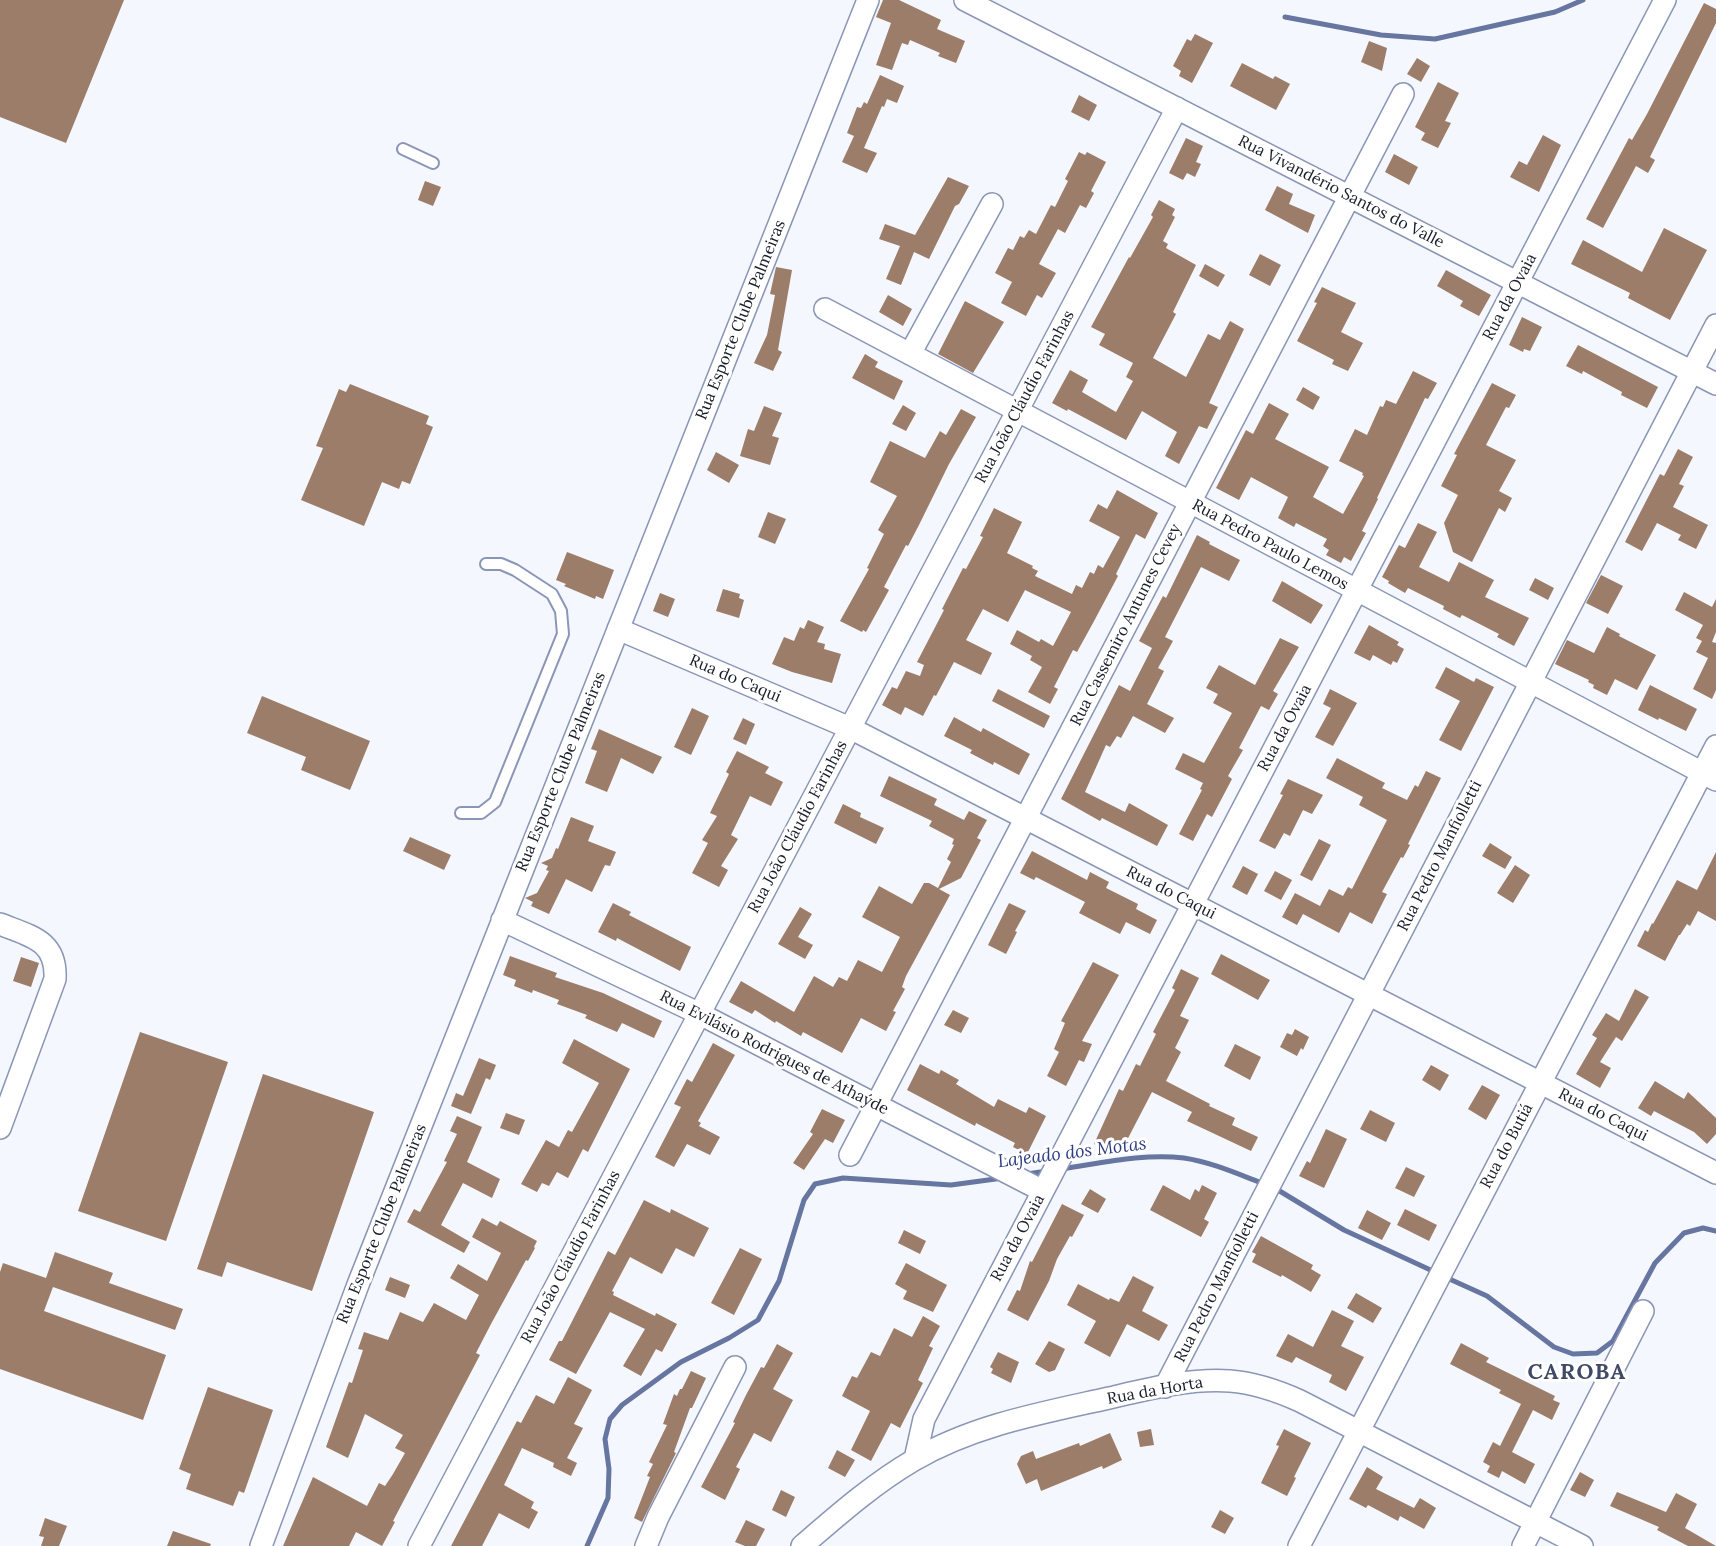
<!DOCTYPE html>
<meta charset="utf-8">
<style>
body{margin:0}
canvas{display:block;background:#f4f7fe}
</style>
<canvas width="1716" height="1546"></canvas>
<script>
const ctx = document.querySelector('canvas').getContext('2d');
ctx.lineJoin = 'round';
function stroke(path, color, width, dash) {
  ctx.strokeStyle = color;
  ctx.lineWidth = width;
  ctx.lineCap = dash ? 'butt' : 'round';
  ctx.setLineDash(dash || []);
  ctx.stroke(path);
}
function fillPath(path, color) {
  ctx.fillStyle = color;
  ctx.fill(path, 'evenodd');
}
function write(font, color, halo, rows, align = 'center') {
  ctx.font = font + ' Lora,serif';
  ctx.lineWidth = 6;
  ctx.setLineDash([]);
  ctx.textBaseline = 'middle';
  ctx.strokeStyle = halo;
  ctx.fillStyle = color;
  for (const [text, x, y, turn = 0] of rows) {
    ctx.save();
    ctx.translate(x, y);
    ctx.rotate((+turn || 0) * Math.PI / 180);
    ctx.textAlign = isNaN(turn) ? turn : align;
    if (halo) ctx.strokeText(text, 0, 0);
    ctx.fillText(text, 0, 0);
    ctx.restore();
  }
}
stroke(new Path2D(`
 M1285,17L1381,35L1435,39L1555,12L1583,0
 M1062,1169C1102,1163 1144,1153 1184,1158C1211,1162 1238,1174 1264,1184
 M1027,1174L1047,1171
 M1273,1187L1344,1230L1437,1273
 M1445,1277L1487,1296L1554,1347L1573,1354L1597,1353L1613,1341L1655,1263L1684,1233L1703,1228L1716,1231
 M587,1546L608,1498L609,1469L605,1439L610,1419L622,1405L681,1362L729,1338L758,1320L779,1281L804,1200L815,1184L843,1178L951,1185L1003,1178`), '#6775a1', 5);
fillPath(new Path2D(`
 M0,0H124L66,143L0,117Z
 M883,0H899L941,20L937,29L965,41L956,63L938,56L940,53L910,40L908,45L902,43L892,70L876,65L891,23L876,17Z
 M1704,3L1716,9V23L1650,157L1655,160L1648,173L1636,166L1603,228L1586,219L1629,138L1632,140L1647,114Z
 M1195,34L1213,43L1192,83L1179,76L1181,71L1173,66L1187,39L1191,41Z
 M1369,41L1387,48L1382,71L1361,62Z
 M1417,58L1430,66L1421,82L1407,74Z
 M1242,63L1273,79L1275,76L1290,84L1276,110L1230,86Z
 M880,75L904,86L897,103L887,99L884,107L882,106L864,148L877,153L867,173L842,162L854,136L847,133L857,107L861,108L864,102L867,104Z
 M1438,82L1459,93L1445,121L1451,123L1438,148L1421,140L1425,133L1415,127Z
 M1079,95L1097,105L1089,121L1071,112Z
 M1543,135L1561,145L1539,192L1510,177L1519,161L1527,165Z
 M1186,138L1203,146L1196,162L1201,164L1195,177L1187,173L1183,180L1169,173Z
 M1079,152L1085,155L1087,152L1106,162L1091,191L1094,193L1086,208L1080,205L1065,233L1058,229L1039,264L1056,273L1042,298L1037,295L1026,316L1001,303L1012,282L995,273L1008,248L1013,250L1020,236L1024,238L1029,230L1036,234L1051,205L1055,207L1068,181L1065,179Z
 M1394,154L1418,167L1409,185L1385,172Z
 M948,177L969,186L959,204L955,206L929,259L914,252L901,285L886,279L900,246L879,239L885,224L915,235Z
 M425,181L441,187L433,206L418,200Z
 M1277,186L1293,194L1289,204L1315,215L1308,233L1265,210Z
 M1159,200L1175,209L1172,215L1175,217L1163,241L1168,244L1166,248L1196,265L1173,312L1176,314L1153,358L1186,377L1208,334L1220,340L1230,321L1244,329L1209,403L1218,407L1207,429L1199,426L1179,464L1165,456L1177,432L1142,411L1126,440L1068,409L1067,411L1052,403L1070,370L1088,380L1082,392L1116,412L1133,381L1126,377L1133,363L1099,345L1105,334L1091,327L1129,257L1130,258L1153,217L1151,215Z
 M1664,228L1707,250L1670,320L1628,298L1630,293L1571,264L1583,240L1642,272Z
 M1260,254L1281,265L1270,286L1249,275Z
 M1205,264L1225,275L1218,287L1199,276Z
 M776,267L792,270L778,350L782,352L773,371L754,363L767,335L775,295L770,294Z
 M1446,270L1491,295L1479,316L1460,306L1463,301L1437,286Z
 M1322,287L1356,303L1341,332L1363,343L1348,371L1332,364L1334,360L1297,341L1317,303L1314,302Z
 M888,295L912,309L903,326L879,312Z
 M965,301L1004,322L973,373L938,354Z
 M1522,317L1542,327L1530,351L1524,349L1523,352L1509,345Z
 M1578,345L1658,387L1647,408L1621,395L1622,392L1583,371L1582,374L1566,366Z
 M865,354L878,362L875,367L903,381L894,400L852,378Z
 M1413,371L1437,383L1428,399L1425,398L1377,498L1378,499L1362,531L1366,533L1351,561L1344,557L1341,563L1326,555L1329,550L1323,546L1327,539L1296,523L1294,527L1278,518L1288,497L1251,477L1239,500L1216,488L1246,430L1253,434L1269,403L1289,414L1275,439L1329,467L1313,497L1343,514L1364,476L1362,475L1363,473L1339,461L1355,429L1367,435L1380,406L1383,407L1386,400L1396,404Z
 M1492,383L1516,395L1509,408L1506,407L1486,445L1516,460L1499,491L1512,498L1505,512L1499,508L1472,562L1453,552L1444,523L1458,495L1441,486L1457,455L1454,454Z
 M350,384L429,416L426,424L433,427L410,484L402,481L399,489L382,482L364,526L301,500L323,448L316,446L339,389L346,392Z
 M1303,387L1320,397L1313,410L1296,400Z
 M903,405L916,413L906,431L892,424Z
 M764,406L782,413L772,436L779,438L770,465L740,456L748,429L754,431Z
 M961,409L976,417L949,464L919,525L908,546L906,545L884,587L889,590L866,632L863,630L862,632L840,621L869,569L867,568L884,534L878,530L897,496L870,482L890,441L925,458L940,431L946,435Z
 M1678,449L1693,457L1679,484L1684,486L1673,507L1708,525L1696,549L1678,540L1681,535L1657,523L1642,551L1625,542L1660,474L1664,476Z
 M716,452L739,465L729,483L707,470Z
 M1117,490L1158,513L1145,539L1136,534L1116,574L1118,576L1093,623L1077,652L1073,650L1054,687L1058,689L1050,704L1028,692L1042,667L1030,660L1032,656L1010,644L1017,630L1039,642L1041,639L1053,646L1071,612L1025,590L1008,622L983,609L966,640L992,653L981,675L954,662L936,696L934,695L923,716L905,707L901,715L882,705L892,687L897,689L906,671L920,676L924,665L917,662L944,610L942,609L963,568L966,569L983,537L980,536L994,508L1022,522L1007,553L1033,566L1032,568L1038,571L1035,576L1072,594L1076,585L1082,588L1090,572L1094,574L1098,565L1103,568L1120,537L1089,521L1098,504L1107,509Z
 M768,512L786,519L775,544L758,537Z
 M1418,523L1437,532L1419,567L1449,582L1459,562L1494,580L1485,597L1529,618L1514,646L1497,637L1499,634L1462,615L1460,618L1443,609L1444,606L1408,588L1405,593L1388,583L1389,581L1382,577L1399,545L1405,548Z
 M1197,535L1210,542L1209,544L1240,560L1229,581L1201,567L1165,637L1173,641L1158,668L1164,671L1147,704L1174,718L1165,733L1133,716L1121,738L1117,736L1110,747L1106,745L1085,792L1125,812L1129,803L1168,825L1157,846L1102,818L1100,821L1061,799L1119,685L1130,691L1152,648L1139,641L1163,596L1166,598Z
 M567,552L614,570L603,599L596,596L595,599L564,586L566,584L556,580Z
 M1601,575L1623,586L1608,614L1586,603Z
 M1535,578L1554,588L1548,600L1529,590Z
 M1282,581L1323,605L1311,624L1272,601Z
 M723,589L740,594L739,598L744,600L739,618L716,611Z
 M1684,592L1712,607L1716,599V632L1712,642L1716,643V690L1712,699L1693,689L1708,658L1696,652L1702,641L1696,638L1703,625L1675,610Z
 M660,593L675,599L668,617L653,611Z
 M808,620L824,627L817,642L825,644L824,649L841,654L832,683L792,672L772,664L784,637L794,641L800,627L804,629Z
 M1369,625L1399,642L1397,645L1404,649L1397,663L1393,661L1391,665L1373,655L1370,661L1354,653Z
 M1607,627L1620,634L1619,636L1656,655L1637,690L1615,679L1607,695L1593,688L1594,685L1588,682L1589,680L1555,664L1567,640L1594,653Z
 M1280,638L1299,647L1273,691L1278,694L1269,710L1261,706L1239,748L1243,750L1228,776L1232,779L1212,817L1207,814L1193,841L1179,834L1202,790L1200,789L1203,783L1175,769L1183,753L1204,763L1232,713L1213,703L1218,694L1206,688L1219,665L1255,685Z
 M1446,667L1474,682L1476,678L1494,687L1461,751L1439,740L1460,701L1435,688Z
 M1650,685L1697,709L1686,731L1659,718L1658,720L1638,710Z
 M998,689L1050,716L1044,728L992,701Z
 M1330,689L1357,703L1333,746L1315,737L1331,708L1323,704Z
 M262,696L370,741L350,790L301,770L306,757L247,733Z
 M692,708L709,716L691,755L674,747Z
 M954,717L981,732L983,728L1030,754L1019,775L994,762L993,765L970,753L972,750L944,736Z
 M743,718L755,724L746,745L733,739Z
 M599,729L662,757L653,774L621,758L607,792L585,783L597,751L591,749Z
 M737,751L769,767L765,773L783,782L771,806L750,796L731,835L738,839L721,866L728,870L719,887L692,873L708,843L702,840L717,816L710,813L729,774L726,772Z
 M1337,758L1385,783L1382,788L1407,800L1415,785L1418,787L1426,771L1441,778L1408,844L1410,845L1403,858L1401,857L1382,892L1387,894L1372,924L1350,912L1339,933L1303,914L1297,925L1282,917L1295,893L1320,906L1329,889L1343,896L1348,887L1352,889L1387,820L1359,805L1363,797L1326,778Z
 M889,776L937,799L934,805L964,820L969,811L987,820L977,838L981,840L961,878L939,889L950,895L906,976L902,987L905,989L893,1011L896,1012L886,1031L861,1018L842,1053L803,1032L801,1036L776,1021L775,1023L755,1010L752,1014L729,1002L741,981L794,1012L814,976L833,987L839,977L847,981L858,960L882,972L900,937L862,917L879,886L912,904L924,883H929L938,888L951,862L947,859L954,845L952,844L954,839L929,826L932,821L880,796Z
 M1288,779L1323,795L1312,814L1303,810L1290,836L1284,833L1275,849L1259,841L1283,795L1280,794Z
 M843,804L861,813L860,817L884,828L876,844L834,823Z
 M571,817L594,826L588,841L616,852L610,866L605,865L592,892L566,879L549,914L531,906L533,902L525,898L537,893L549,871L546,870L548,866L541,863L552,858L556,848L558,849Z
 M410,837L451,855L444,870L403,851Z
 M1319,839L1331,845L1312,881L1300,875Z
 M1490,843L1512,857L1505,869L1482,856Z
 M1032,851L1087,880L1090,872L1109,882L1106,888L1138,904L1136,909L1157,920L1150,934L1126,922L1120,934L1079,913L1085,902L1036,877L1034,880L1020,873Z
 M1716,852V921L1698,911L1690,926L1687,924L1680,935H1679L1665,961L1637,946L1645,930L1648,932L1652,923L1653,924L1677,880L1697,890Z
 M1515,865L1530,875L1513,903L1497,893Z
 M1243,866L1258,874L1247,895L1232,887Z
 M1275,871L1292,880L1281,900L1264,891Z
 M613,903L631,912L629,915L691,947L680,971L617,938L616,941L598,932Z
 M1009,903L1026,911L1015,931L1017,932L1006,954L988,945Z
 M800,907L812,914L798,937L813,945L805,959L778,944Z
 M1221,954L1270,980L1258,1000L1211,974Z
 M510,956L557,973L555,977L603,993L662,1021L654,1038L622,1023L617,1032L585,1018L587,1015L557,1004L559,1000L533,990L532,993L514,986L516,980L503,975Z
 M21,957L39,963L31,987L13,981Z
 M1093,962L1119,975L1082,1041L1092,1044L1084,1062L1079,1060L1066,1086L1047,1076L1059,1052L1054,1049L1065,1023L1061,1021Z
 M1181,969L1199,978L1180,1016L1189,1020L1175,1048L1181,1052L1166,1081L1210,1104L1209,1106L1235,1118L1232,1125L1258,1137L1251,1151L1187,1121L1192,1112L1152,1092L1125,1144L1118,1140L1116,1146L1112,1144L1108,1151L1094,1144L1119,1089L1123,1091L1136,1064L1140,1066L1156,1034L1153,1032L1175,990L1172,988Z
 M1635,989L1649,997L1622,1041L1616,1037L1600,1062L1611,1068L1600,1088L1576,1074L1597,1038L1592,1035L1606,1013L1619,1021Z
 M953,1010L969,1018L961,1033L944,1025Z
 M1295,1029L1309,1037L1303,1050L1301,1048L1297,1056L1280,1047L1287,1033L1292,1035Z
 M140,1032L228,1062L166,1241L78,1211Z
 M574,1039L630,1069L588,1152L583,1149L568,1178L557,1172L549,1186L542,1183L537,1192L521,1184L546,1140L559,1147L568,1130L572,1132L599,1083L562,1063Z
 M713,1043L735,1055L698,1121L701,1123L699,1126L720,1137L710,1155L687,1144L674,1167L655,1157L681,1107L674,1104L687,1079L692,1082Z
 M1235,1044L1261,1057L1250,1080L1224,1066Z
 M479,1058L496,1065L490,1080L486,1078L471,1114L451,1106L456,1093L463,1096Z
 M920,1064L939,1074L941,1070L959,1080L956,1084L994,1107L998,1099L1026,1113L1029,1107L1046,1116L1027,1154L1013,1147L1015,1143L976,1123L975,1126L907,1090Z
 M1431,1065L1449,1075L1440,1091L1422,1080Z
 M263,1074L374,1112L312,1291L227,1262L222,1277L197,1269Z
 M1655,1081L1684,1099L1688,1092L1716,1118V1134L1707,1144L1694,1132L1654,1111L1651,1116L1638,1108Z
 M1482,1085L1500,1095L1486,1120L1468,1109Z
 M822,1109L845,1120L833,1143L825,1139L804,1170L793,1163L813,1134L810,1132Z
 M1370,1110L1395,1123L1386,1142L1360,1129Z
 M506,1113L525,1120L519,1135L500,1128Z
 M457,1116L482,1127L467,1162L500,1179L492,1198L463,1183L441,1225L470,1242L464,1253L407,1222L414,1209L420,1212L447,1162L444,1161L457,1134L450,1131Z
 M1326,1129L1347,1139L1324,1188L1299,1176L1307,1161L1310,1163Z
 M1406,1167L1425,1176L1414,1197L1395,1188Z
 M1163,1185L1190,1200L1195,1189L1199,1192L1202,1185L1217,1193L1204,1219L1209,1222L1201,1237L1150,1210Z
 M1090,1189L1106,1199L1098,1213L1081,1204Z
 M644,1200L670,1213L671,1209L709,1228L694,1257L676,1248L662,1274L630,1257L612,1291L614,1292L613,1295L655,1316L656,1313L677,1324L662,1352L656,1349L641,1376L623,1366L645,1329L610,1312L576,1374L549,1360L559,1341H562L608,1251L615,1255Z
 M1062,1204L1084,1215L1072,1237L1070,1236L1057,1259L1049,1281L1028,1321L1007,1310L1017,1290L1020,1291L1030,1261L1032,1262Z
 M1405,1209L1437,1225L1429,1241L1397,1225Z
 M1367,1210L1391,1223L1382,1240L1358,1228Z
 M482,1218L497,1226L500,1221L537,1241L534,1247L535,1248L528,1261L526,1260L491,1324L476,1353L480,1355L393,1521L395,1522L382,1546L356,1532L349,1546H283L313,1477L367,1506L379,1483L385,1486L393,1474L405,1453L395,1448L403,1435L365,1414L348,1458L326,1447L349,1382L352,1383L363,1350L358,1349L364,1332L388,1340L400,1312L423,1322L434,1303L466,1320L479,1295L450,1278L458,1264L487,1281L501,1253L472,1237Z
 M904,1230L926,1241L920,1254L898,1243Z
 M1261,1236L1313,1265L1311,1269L1321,1275L1311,1292L1282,1275L1281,1277L1252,1262L1256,1254L1252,1252Z
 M740,1248L762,1259L734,1315L711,1303Z
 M55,1252L113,1273L109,1283L183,1309L175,1330L53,1287L44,1311L166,1355L143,1420L0,1369V1272L3,1263L46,1278Z
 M906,1263L947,1285L933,1312L903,1299L907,1291L895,1284Z
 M1133,1276L1154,1287L1142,1311L1168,1325L1159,1341L1127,1324L1110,1357L1084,1343L1096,1321L1067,1305L1078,1284L1109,1300L1110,1298L1119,1302Z
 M390,1277L410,1285L405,1298L385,1290Z
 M1356,1293L1382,1308L1373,1323L1347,1308Z
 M1332,1310L1354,1321L1341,1346L1364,1357L1346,1391L1329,1382L1332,1375L1296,1357L1292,1363L1276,1356L1288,1334L1313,1347Z
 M923,1316L940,1326L929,1346L933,1348L918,1380L923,1383L900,1428L891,1423L871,1461L851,1450L870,1411L842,1396L852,1376L857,1378L871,1352L880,1356L894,1328L912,1337Z
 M1049,1341L1065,1349L1055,1370L1049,1372L1035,1364Z
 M1461,1343L1489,1358L1486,1362L1555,1396L1553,1400L1560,1403L1552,1420L1533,1410L1512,1452L1535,1464L1525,1484L1502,1471L1499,1478L1487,1472L1490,1466L1483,1462L1493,1442L1500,1446L1521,1404L1499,1393L1501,1390L1450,1364Z
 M777,1344L793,1353L773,1389L793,1400L771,1442L754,1433L736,1467L740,1469L725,1500L701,1487L735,1423L733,1422L746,1395L761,1367L764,1368Z
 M998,1352L1019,1362L1011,1383L991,1373L993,1369L990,1367Z
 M691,1371L706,1378L692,1408H690L674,1452L676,1453L642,1522L634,1518L650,1477L647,1476L653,1464L649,1462L667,1425L663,1424L674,1394L677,1396L680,1389H682Z
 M568,1377L592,1390L574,1424L583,1428L567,1458L577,1463L571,1476L553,1467L554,1463L522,1448L504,1485L534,1502L531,1508L538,1512L529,1529L499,1513L482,1546H451L517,1421L521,1423L536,1395L554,1404Z
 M208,1387L273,1410L244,1493L239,1491L233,1506L186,1489L191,1474L179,1469Z
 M1151,1429L1154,1445L1140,1447L1137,1432Z
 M1284,1429L1311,1443L1294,1477L1296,1478L1287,1496L1261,1483L1279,1446L1276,1445Z
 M1110,1433L1122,1460L1103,1469L1102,1466L1041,1491L1037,1479L1026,1484L1017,1464L1021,1456L1033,1451L1036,1459L1079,1443L1080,1446Z
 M837,1450L855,1460L845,1477L828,1468Z
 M1367,1467L1383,1477L1376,1489L1414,1508L1420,1498L1436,1508L1424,1529L1400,1516L1398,1521L1368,1505L1366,1508L1349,1499Z
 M1580,1472L1594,1480L1585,1497L1570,1490Z
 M781,1490L795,1497L786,1517L772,1510Z
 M1617,1492L1666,1512L1676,1493L1697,1504L1685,1528L1716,1546H1688L1657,1530L1659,1527L1610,1506Z
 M1220,1510L1234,1518L1225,1534L1211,1527Z
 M45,1518L67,1526L59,1546H41L44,1537L39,1536Z
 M746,1520L765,1529L756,1546H745L735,1542Z
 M173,1531L211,1544L210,1546H167Z`), '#9c7d69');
const service = new Path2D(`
 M403,149L433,163
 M461,813H481L495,802L563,634L561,611L552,594L515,570L501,564H486`);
const minor = new Path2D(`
 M965,0L1716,384
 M825,309L1716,780
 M910,354L992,204
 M618,629L850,728L1716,1173
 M502,920L700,1014L1043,1191
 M0,924C30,936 57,940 55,979L0,1128
 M850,1155L1403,94
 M1165,1387L1716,325
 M915,1459L924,1419L1665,0
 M261,1546L359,1282L868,0
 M419,1546L1177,108
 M646,1546L658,1517L735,1367
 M802,1546C838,1515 873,1484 914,1460C974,1425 1042,1413 1109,1398C1148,1389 1190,1378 1230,1381C1255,1383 1278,1391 1300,1401L1582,1546
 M1299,1546L1716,746
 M1523,1546L1643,1311`);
stroke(service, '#8b96b6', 14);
stroke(minor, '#8b96b6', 24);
stroke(service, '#fff', 10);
stroke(minor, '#fff', 21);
write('16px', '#191d29', '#fff', [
 ["Rua Vivandério Santos do Valle",1341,192,27],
 ["Rua da Ovaia",1510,297,-62],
 ["Rua Esporte Clube Palmeiras",741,320,-68],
 ["Rua João Cláudio Farinhas",1025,397,-62],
 ["Rua Pedro Paulo Lemos",1270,545,28],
 ["Rua Cassemiro Antunes Cevey",1126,625,-63],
 ["Rua do Caqui",735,679,23],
 ["Rua da Ovaia",1285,728,-62],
 ["Rua Esporte Clube Palmeiras",561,772,-68],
 ["Rua João Cláudio Farinhas",798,827,-62],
 ["Rua Pedro Manfiolletti",1440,856,-63],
 ["Rua do Caqui",1171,893,27],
 ["Rua Evilásio Rodrigues de Athaýde",774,1053,27],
 ["Rua do Caqui",1603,1115,27],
 ["Rua do Butiá",1507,1146,-62],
 ["Rua Esporte Clube Palmeiras",382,1224,-68],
 ["Rua da Ovaia",1018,1238,-62],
 ["Rua João Cláudio Farinhas",571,1257,-62],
 ["Rua Pedro Manfiolletti",1217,1287,-63],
 ["Rua da Horta",1155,1391,-10]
]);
write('italic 18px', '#2c3d82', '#fff', [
 ["Lajeado dos Motas",1072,1153,-7]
]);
ctx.letterSpacing = '1.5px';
write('bold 22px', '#404965', '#fff', [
 ["CAROBA",1577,1373]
]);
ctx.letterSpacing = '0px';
</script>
